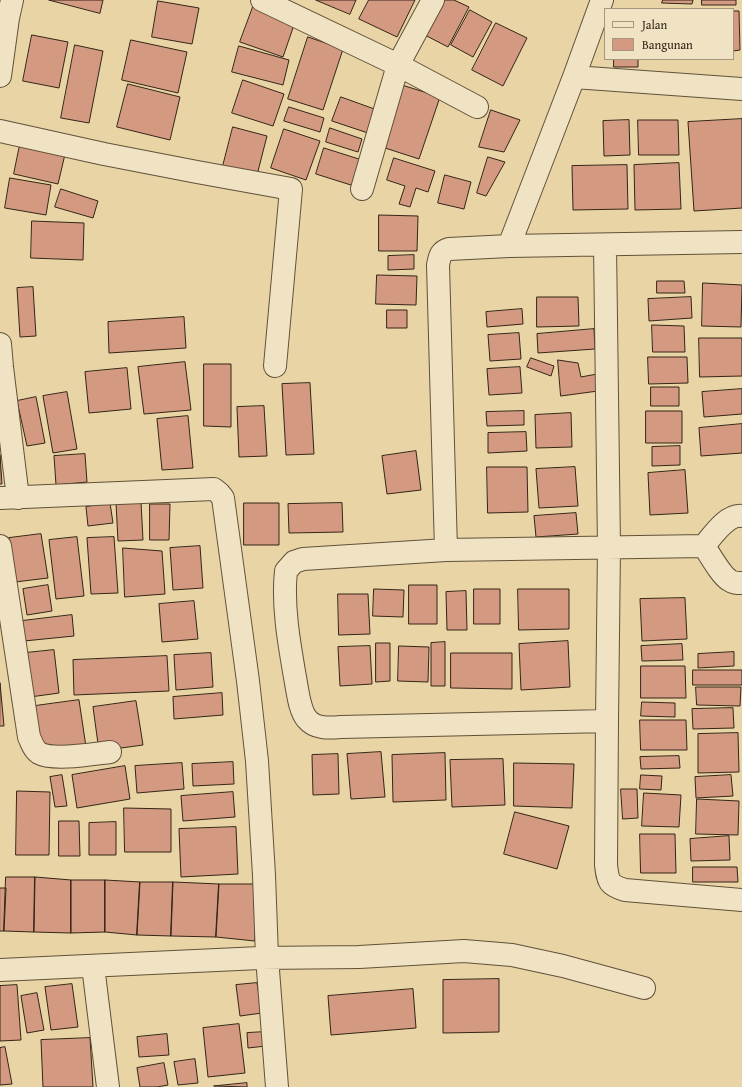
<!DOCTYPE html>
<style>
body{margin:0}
#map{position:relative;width:742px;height:1087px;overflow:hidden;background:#e8d4a4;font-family:"Gentium Book Plus",serif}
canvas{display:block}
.legend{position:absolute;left:604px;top:8px;width:130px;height:52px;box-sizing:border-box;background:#f0e3c4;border:1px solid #a5977f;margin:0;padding:5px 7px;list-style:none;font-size:12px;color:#342517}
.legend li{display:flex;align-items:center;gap:8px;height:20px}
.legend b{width:20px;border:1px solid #a5977f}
</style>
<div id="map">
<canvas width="742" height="1087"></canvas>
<ul class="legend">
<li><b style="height:5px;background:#f0e3c4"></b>Jalan</li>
<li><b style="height:11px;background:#d39a81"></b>Bangunan</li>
</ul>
</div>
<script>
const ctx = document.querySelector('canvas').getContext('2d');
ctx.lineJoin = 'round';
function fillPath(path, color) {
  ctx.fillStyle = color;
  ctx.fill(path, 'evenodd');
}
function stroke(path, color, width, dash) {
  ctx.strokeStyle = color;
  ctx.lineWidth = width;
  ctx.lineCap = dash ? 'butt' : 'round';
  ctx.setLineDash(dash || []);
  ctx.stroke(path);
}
const building = new Path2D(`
 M49,0H103L100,13Z
 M316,0H356L350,14Z
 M369,0H415L397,37L359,19Z
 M438,0H454L469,7L448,47L421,33Z
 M663,0H693L692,4L662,3Z
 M702,0H736V5H702Z
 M158,1L199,8L192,44L152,37Z
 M253,7L295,22L283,57L240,42Z
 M470,10L492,22L473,57L451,45Z
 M733,11H739L740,50L733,51Z
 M496,23L527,38L503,86L472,70Z
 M32,35L68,42L59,88L23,81Z
 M308,37L343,49L323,110L288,99Z
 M131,40L187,52L178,93L122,80Z
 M75,45L103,51L89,123L61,118Z
 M239,46L289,60L283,85L232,72Z
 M614,59H638V67H614Z
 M243,80L284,94L273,126L232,113Z
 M128,84L180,97L170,140L117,127Z
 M402,85L440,97L419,159L382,147Z
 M341,97L380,111L371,134L332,121Z
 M289,107L324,118L320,132L284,121Z
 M491,110L520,120L504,152L479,147Z
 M742,119V208L694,211L688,122Z
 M629,120L630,155L604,156L603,121Z
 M638,120H678L679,155H639Z
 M233,127L267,136L256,179L222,170Z
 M330,128L362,139L358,152L326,142Z
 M284,129L320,141L306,180L271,168Z
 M21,140L66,150L58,184L14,174Z
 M324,148L362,160L354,186L316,174Z
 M488,157L505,162L486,196L477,193Z
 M394,158L435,171L428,192L416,188L410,207L399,204L405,186L387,180Z
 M679,163L681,209L635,210L634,165Z
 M627,165L628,209L573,210L572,166Z
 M445,175L471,182L464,209L438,203Z
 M10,178L51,185L46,215L5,208Z
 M61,189L98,201L93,218L55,207Z
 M379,215L418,216L417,251H379Z
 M32,221L84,223L83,260L31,258Z
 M414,255V269L388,270V256Z
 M377,275L417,276L416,305L376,304Z
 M657,281H684L685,293H657Z
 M703,283L742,285L741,327L702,326Z
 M33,287L36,336L20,337L17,288Z
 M537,297H578L579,326L537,327Z
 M691,297L692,318L649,321L648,299Z
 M522,309L523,324L487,327L486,312Z
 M387,310H407V328H387Z
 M184,317L186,348L109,353L108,322Z
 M652,325L684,326L685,352H653Z
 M594,329L595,349L538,353L537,334Z
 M519,333L521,359L490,361L488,335Z
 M699,338H742V376L700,377Z
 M648,357H687L688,383L649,384Z
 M531,358L554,366L551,376L527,367Z
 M558,360L578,363L581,377L597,374L598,391L561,396Z
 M185,362L191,410L144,414L138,367Z
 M204,364H231V427L204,426Z
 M520,367L522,393L489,395L487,369Z
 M127,368L131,409L89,413L85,372Z
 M310,383L314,454L286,455L282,384Z
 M651,387H679V406H651Z
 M742,389V414L704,417L702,392Z
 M67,392L77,449L53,453L43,396Z
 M36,397L45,443L27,446L17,401Z
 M264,406L267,456L239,457L237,407Z
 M524,411V425L487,426L486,412Z
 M646,411H682V443H646Z
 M571,413L572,447L536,448L535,415Z
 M188,416L193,468L162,470L157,419Z
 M742,424V453L701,456L699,428Z
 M526,432L527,451L488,453V433Z
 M680,446V465L652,466V447Z
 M416,451L421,490L387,494L382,456Z
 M85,454L87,482L56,485L54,456Z
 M0,455L2,484H0Z
 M487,467H527L528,512L488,513Z
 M575,467L578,506L539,508L536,469Z
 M685,470L688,513L650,515L648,473Z
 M141,502L143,540L118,541L116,503Z
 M110,503L113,523L88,526L86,507Z
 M244,503H279V545H244Z
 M342,503L343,532L289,533L288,504Z
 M150,504H170L169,540H150Z
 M576,513L578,534L536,537L534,516Z
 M41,534L48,578L15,582L9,538Z
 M77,537L84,596L56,599L49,540Z
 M114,537L118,593L91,594L87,538Z
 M200,546L203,588L173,590L170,548Z
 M123,548L162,551L165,594L125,597Z
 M48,585L52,611L27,615L23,589Z
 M409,585H437V624H409Z
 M374,589L404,590L403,617L373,616Z
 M474,589H500V624H474Z
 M518,589H569V629L519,630Z
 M466,591L467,630H447L446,592Z
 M338,594H368L370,634L339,635Z
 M685,598L687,639L642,641L640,599Z
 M194,601L198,639L162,642L159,604Z
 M72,615L74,636L24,641L22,621Z
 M568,641L570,687L521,690L519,644Z
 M445,642V686H431V643Z
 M376,643H390V681L376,682Z
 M682,644L683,660L642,661L641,646Z
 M370,646L372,684L340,686L338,647Z
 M399,646L429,647L428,682L398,681Z
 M54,650L59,693L30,697L25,653Z
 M734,652V666L698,668V654Z
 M211,653L213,687L176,690L174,655Z
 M451,653H512V689L451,688Z
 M167,656L169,691L74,695L73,660Z
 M641,666H685L686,698H641Z
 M693,670H742V685H693Z
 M0,683L4,726H0Z
 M696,687H741L740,706L697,705Z
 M222,693L223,715L174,719L173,697Z
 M79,700L86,747L41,753L35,706Z
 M136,701L143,745L99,751L93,707Z
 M642,702L675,703V717L641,716Z
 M733,708L734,728L693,729L692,709Z
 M640,720H686L687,750H641Z
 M738,733L739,772L698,773V734Z
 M381,752L385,797L351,799L347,754Z
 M445,753L446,800L393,802L392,755Z
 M338,754L339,794L313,795L312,755Z
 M679,756L680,768L641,769L640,757Z
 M503,759L505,805L452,807L450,760Z
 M233,762L234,784L193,786L192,764Z
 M182,763L184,789L137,793L135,766Z
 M514,763L574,764L572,808L514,806Z
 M125,766L130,799L77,808L72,775Z
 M62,775L67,806L55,807L50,777Z
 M641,775L662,776L661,790L640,789Z
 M731,775L733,796L696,798L695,777Z
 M621,789H637L638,818L623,819Z
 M17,791L50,792L49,855H16Z
 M233,792L235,817L183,821L181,796Z
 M644,793L681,795L679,827L642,826Z
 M697,799L739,801L738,835L696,834Z
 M124,808L171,809V852H125Z
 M515,812L569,826L557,869L504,854Z
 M59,821H79L80,856H59Z
 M116,822V855H89V823Z
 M236,827L238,874L181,877L179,829Z
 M640,834H675L676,873H641Z
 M729,836L730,860L691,861L690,839Z
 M693,867H737L738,882H693Z
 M6,877H35L34,932L4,931Z
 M35,877L71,880V933L34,932Z
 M71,880H105V932L71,933Z
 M105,880L140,882L137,935L105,932Z
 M140,882H173L171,936L137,935Z
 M173,882L219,884L216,937L171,936Z
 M219,884H256L255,941L216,937Z
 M0,888H6L4,931H0Z
 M499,979V1032L443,1033V980Z
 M257,983L262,1013L240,1016L236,985Z
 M72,984L78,1027L51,1030L45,987Z
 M17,985L21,1040L0,1041V986Z
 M413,989L416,1028L331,1035L328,996Z
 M37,993L44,1030L27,1033L21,996Z
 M239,1024L245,1073L208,1077L203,1028Z
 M265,1032L266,1046L248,1048L247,1033Z
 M167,1034L169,1055L139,1057L137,1037Z
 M90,1038L93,1087H43L41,1040Z
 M5,1047L12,1084L0,1085V1048Z
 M195,1059L198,1083L178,1085L174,1062Z
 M164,1063L168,1085L157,1087H140L137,1068Z
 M247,1083V1087L214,1086Z`);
fillPath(building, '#d39a81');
stroke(building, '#342517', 1);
const street = new Path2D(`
 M262,0L398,65L362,189
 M433,0L398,65L477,107
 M0,76L8,18L12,0
 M574,77L742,89
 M0,131L104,154L197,172L291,189L275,366
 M605,245L609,547L607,721L606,865C608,882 609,885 625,890L742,900
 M509,246L574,77L602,0
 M0,344L2,367L18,498
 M0,498L214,489L219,493L223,498L248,681L257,761L264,875L267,957L277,1087
 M0,546L29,737C32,743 33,749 39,753C53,761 93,754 110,752
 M704,546C713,535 727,514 742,516
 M446,550L438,265C440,256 440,252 449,249L509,246L742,242
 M607,721L341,727C329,728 315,729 307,719C300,711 298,694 296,683C290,648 282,607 286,571L294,562L303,559L446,550L704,546C710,555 721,575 729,580C733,583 737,583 742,583
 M93,966L108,1087
 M0,970L260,958L359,957L464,951L512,955L563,966L644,988`);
stroke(street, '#61513a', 24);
stroke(street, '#f0e3c4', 22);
</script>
